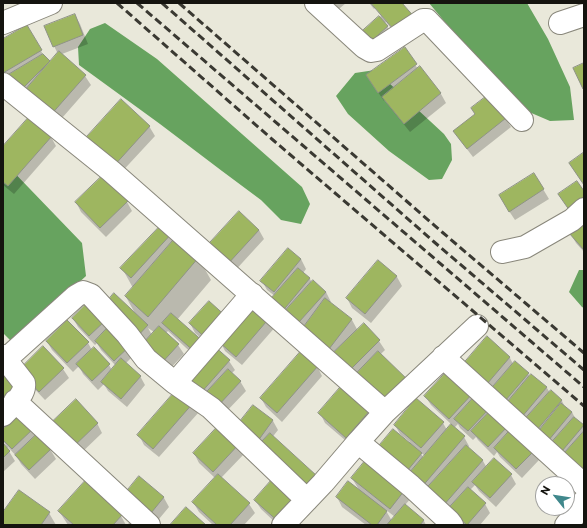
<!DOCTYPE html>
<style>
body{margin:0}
#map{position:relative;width:587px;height:528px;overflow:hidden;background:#e9e8da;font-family:Commissioner,sans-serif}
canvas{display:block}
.frame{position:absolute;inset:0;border:4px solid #15140f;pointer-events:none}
.north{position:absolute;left:535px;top:476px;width:40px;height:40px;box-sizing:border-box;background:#fff;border:1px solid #a1a19f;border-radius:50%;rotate:300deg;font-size:11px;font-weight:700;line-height:16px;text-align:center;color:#15140f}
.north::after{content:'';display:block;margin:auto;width:14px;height:18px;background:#40888c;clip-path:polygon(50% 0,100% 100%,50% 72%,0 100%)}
</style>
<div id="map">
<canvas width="587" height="528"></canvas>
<div class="frame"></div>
<div class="north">N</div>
</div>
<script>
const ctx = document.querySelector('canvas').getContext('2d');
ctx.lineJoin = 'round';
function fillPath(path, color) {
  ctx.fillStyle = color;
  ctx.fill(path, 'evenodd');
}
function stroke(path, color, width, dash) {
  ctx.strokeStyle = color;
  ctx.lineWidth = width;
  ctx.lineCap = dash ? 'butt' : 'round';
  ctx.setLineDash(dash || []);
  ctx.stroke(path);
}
fillPath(new Path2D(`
 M429,3H527L548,39L570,87L574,120L550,121L515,106Z
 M105,23L157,59L302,187L310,204L301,224L281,220L261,200L222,171L160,124L79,65L78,47L90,29Z
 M375,70L444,134L451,144L452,160L442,179L429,180L389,151L348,114L336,96L355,73Z
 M3,161L82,243L86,276L27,330L11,341L3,333Z
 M579,270H584V308L582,307L569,292Z`), '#67a35f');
fillPath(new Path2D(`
 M324,3H346L333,14Z
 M369,3H401L404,43L386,22L385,23L390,31L371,48L360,34L381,16L375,8L374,9Z
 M75,15L80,24L88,44L62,54L85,76L91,85L55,126L3,83V40L27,26L45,58L50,63L58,54L54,46Z
 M404,49L418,69L419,68L441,94L446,103L410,132L389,106L385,100L384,101L367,76Z
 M476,115L505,118L511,127L473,157L460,140L454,131Z
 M149,126L155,136L117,177L84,142Z
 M51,137L56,146L14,194L3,185V148Z
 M534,174L549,199L515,220L505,205Z
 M76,202H127L132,211L106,237L81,212Z
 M584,221V252L576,243L570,233Z
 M163,224L198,257L211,280L177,320L205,345L212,348L195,333L190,323L228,319L255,302L277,325L242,365L225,351L221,343L216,348L229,361L235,370L231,374L240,381L246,391L223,415L205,404L200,361L168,331L166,333L178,345L184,354L164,375L146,357L136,315L126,297L133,288L122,268ZM148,328L154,332L152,335Z
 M259,230L264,239L232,274L212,256Z
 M301,259L306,269L303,273L310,279L312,283L326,292L331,302L330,303L352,320L358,331L379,341L385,350L357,377L286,321L275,296L267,290L262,281Z
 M378,261L397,277L402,286L371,323L352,308L347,298Z
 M89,302L137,352L125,364L140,376L145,385L127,407L108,391L104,384L98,390L83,374L79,366L73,372L52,350L47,341L67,321L88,343L92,350L94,349L109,365L112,370L116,366L101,350L97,343L95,345L78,327L73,318Z
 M487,338L510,358L513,364L528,374L530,377L532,375L547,388L550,393L562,401L565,407L572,412L576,420L583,426L584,428V481L470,372Z
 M43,348L63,369L69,378L45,400L25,379Z
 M317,366L322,376L282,422L266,407L261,398Z
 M449,370L534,450L539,460L522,478L500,457L497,452L494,456L478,440L476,437L473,440L460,428L458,424L454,428L464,437L469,446L468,448L483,461L487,468L511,475L516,484L496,507L479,491L475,485L470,490L485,504L490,513L480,525H462L413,496L405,505L424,521L426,525H366L342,507L337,497L359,490L352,478L410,442L400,434L395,425L443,423L447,430L452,425L431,405L425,396ZM419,451L425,456L424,458ZM385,509L395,517L392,521Z
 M343,386L376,419L352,446L325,423L320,413Z
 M194,402L199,412L159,457L144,445L139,435Z
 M253,406L273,421L278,430L260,453Z
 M97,423L102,433L77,457L56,434Z
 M220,426L245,453L221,478L249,504L255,513L244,525H213L199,512L193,502L215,478L199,463L194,453Z
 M33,428L50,449L56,459L35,479L21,464L17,457L8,447L7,448L15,461L3,472V445L7,447L3,441V430Z
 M139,478L164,498L169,507L154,525Z
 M19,492L49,513L56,525H3V514Z
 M255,500H302L278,525L261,509Z
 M59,511L121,516L126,525H68Z
 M131,521L136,525H127Z`), '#0003');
const building = new Path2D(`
 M371,3H402L416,19L398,34Z
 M75,14L83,35L53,47L44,26Z
 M379,16L388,26L367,45L359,34Z
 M27,25L42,50L3,73V39Z
 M405,47L417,64L378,93L366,75Z
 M59,51L86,75L49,117L22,94Z
 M43,54L50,61L18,93L3,78Z
 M584,63V88L583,89L573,68Z
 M420,66L441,93L404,124L382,97Z
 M488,95L506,118L467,149L453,131L475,114L471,108Z
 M121,99L150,126L112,168L83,141Z
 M29,117L52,136L8,186L3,182V146Z
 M583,153L584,155V185L569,163Z
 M534,173L544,189L509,212L499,195Z
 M103,175L128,201L100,228L75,202Z
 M577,181L584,191V205L572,214L558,194Z
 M239,211L259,230L226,266L206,247Z
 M584,220V250L569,233Z
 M163,223L173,232L131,278L120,268Z
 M176,237L199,257L148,317L125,296Z
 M288,248L301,259L274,292L260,281Z
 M378,260L397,276L365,314L346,298Z
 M298,268L310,278L281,313L268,302Z
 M313,280L326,292L299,322L286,310Z
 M114,293L148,325L135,339L105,304Z
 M325,298L352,319L329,349L303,328Z
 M255,300L272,315L236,357L219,342Z
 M89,301L107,319L89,336L72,318Z
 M209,301L229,319L209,341L189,323Z
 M171,313L206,344L197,354L162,323Z
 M67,320L89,342L67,363L46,341Z
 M113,322L133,343L114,361L95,341Z
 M364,323L380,340L348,372L331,355Z
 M159,326L179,344L159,366L139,348Z
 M487,336L510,357L487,384L464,363Z
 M213,345L230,360L199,395L182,380Z
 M43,346L64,368L39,392L19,370Z
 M94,347L110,364L92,381L76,364Z
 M301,351L318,366L277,413L260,398Z
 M378,351L410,382L387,406L355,375Z
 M121,358L141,376L121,399L101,382Z
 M515,361L529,373L505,401L491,389Z
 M3,368L24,389L3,409Z
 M228,369L241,381L217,407L204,395Z
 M449,369L474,392L449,419L424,396Z
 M531,374L547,387L521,418L505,405Z
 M343,384L371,409L346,438L318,413Z
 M178,388L194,402L153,449L137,435Z
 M551,390L562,400L537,430L525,419Z
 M475,396L489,409L468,431L454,419Z
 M416,398L444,422L421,448L394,425Z
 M76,399L98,423L71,449L49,425Z
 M561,403L572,412L548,441L538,432Z
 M253,405L273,420L255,445L234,429Z
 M491,410L508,426L488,447L471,431Z
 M20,413L34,428L12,449L3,440V429Z
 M574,417L584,425L562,451L552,442Z
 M220,424L240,443L213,472L193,453Z
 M451,424L465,436L421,488L407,476Z
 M512,428L535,450L516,469L494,448Z
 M393,429L422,453L402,477L373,453Z
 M584,431V478L561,457Z
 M270,433L317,476L303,491L256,448Z
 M37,434L51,449L29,470L15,455Z
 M3,443L10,451L3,458Z
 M466,445L483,460L443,506L425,490Z
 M369,456L408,486L390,509L351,478Z
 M494,458L512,474L490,498L472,482Z
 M218,474L250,503L230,525H217L192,502Z
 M276,475L302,499L280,523L254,500Z
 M139,476L164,497L147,518L122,497Z
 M85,481L122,515L113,525H74L58,511Z
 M348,481L387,511L377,525H372L336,497Z
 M468,487L486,503L467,525L448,509Z
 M19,490L50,512L41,525H3V512Z
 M405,504L424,520L420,525H387Z
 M186,507L206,525H170Z`);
fillPath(building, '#9eb660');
stroke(building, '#8e9286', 1);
const minor = new Path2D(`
 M316,3L364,47L371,51L377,50L423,20H427L522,120
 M3,23L51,3
 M560,23L584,15
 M3,84L111,171L385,412
 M502,252L525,247L572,220L584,209
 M3,356L24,383C26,395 11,406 3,415
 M443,357L584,485
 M5,360L76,296L83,292L91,295L127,334L146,359L175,383L211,408L307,500
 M175,383L252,294
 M15,401L149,525
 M358,442L411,486L449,521L452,525
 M283,525L323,483L358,442L385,412L477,326
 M566,525L575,515L584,501`);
stroke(minor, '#89877b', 24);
stroke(minor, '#fff', 22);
stroke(new Path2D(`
 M117,3L273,140L584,406
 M137,3L584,387
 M162,3L433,241L584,370
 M179,3L442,232L584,353`), '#3a3932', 3, [8, 4]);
</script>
